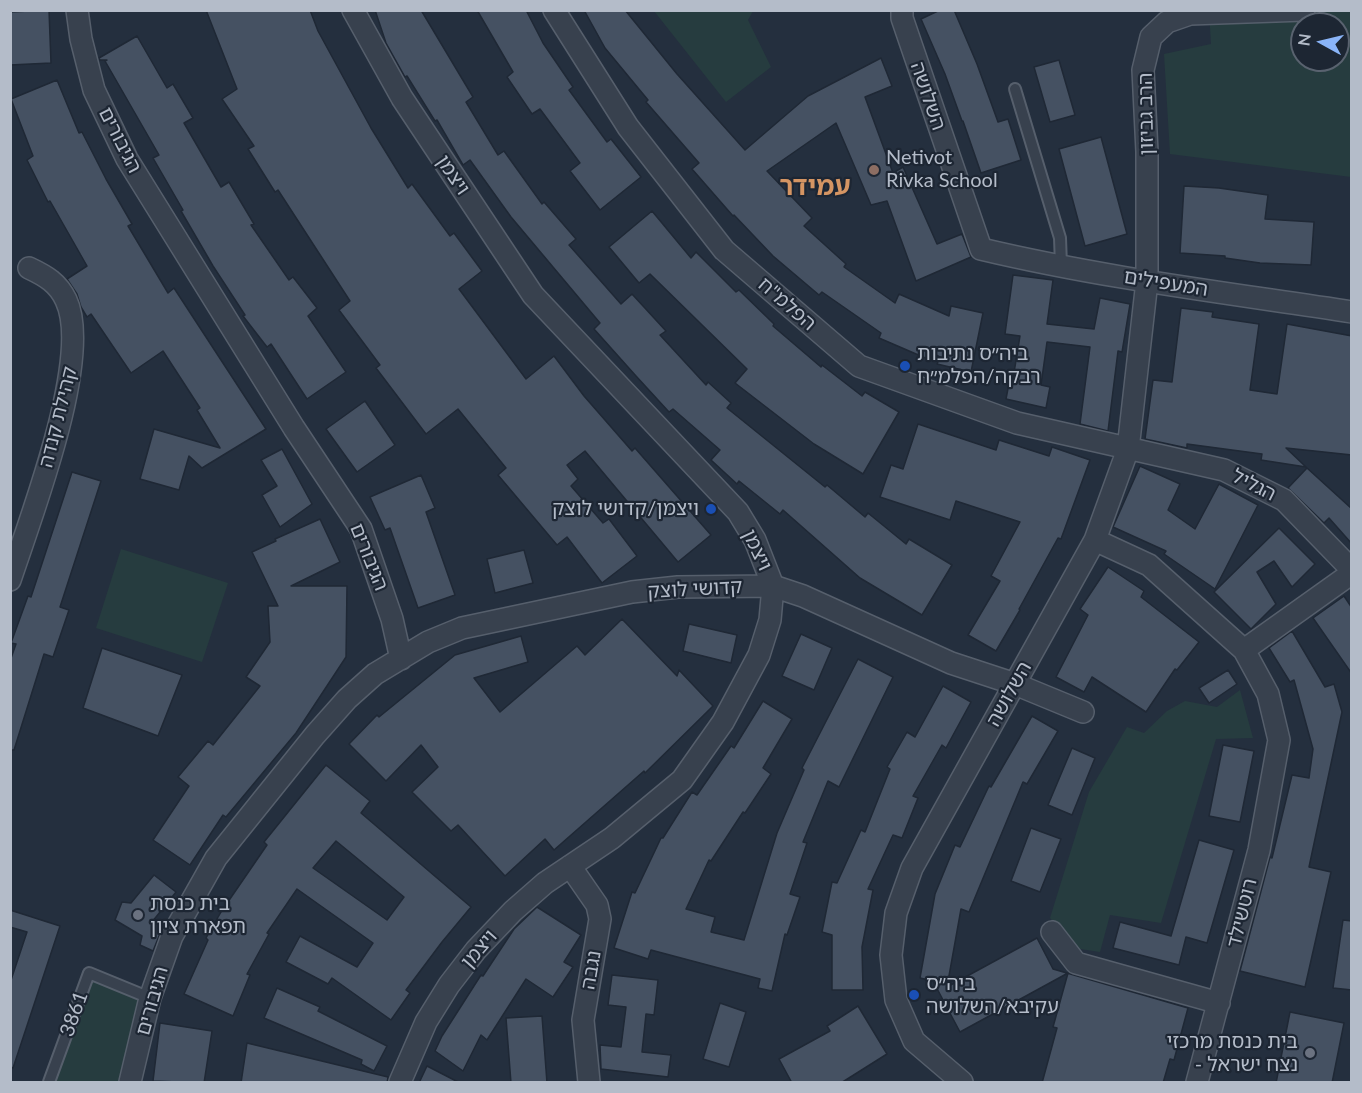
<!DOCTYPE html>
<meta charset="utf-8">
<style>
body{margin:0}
#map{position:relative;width:1362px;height:1093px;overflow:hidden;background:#242f3e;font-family:Lato,sans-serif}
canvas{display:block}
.frame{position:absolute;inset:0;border:12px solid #b4bcc9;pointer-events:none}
.north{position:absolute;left:1290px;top:12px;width:60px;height:60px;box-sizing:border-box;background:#1d2633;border:2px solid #59626f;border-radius:50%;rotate:278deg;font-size:16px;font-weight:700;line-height:24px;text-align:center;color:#b4bcc9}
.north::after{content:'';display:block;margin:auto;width:21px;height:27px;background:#8ab4f8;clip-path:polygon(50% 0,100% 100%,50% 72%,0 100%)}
</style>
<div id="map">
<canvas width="1362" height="1093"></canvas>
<div class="frame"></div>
<div class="north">N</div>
</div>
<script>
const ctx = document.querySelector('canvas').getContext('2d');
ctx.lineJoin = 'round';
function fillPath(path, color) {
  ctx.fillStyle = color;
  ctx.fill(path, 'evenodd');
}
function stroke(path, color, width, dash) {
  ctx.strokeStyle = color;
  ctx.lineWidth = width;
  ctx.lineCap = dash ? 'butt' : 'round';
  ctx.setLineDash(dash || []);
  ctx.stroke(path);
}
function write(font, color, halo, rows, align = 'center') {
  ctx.font = font + ' Lato,"Noto Sans Hebrew",sans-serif';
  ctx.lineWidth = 4.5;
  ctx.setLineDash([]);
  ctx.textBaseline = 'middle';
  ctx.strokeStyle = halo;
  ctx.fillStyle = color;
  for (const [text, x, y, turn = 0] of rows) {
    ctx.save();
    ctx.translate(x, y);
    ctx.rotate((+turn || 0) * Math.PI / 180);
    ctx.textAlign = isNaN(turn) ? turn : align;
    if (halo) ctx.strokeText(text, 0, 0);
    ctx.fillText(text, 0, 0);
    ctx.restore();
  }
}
fillPath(new Path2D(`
 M654,11H753L748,20L771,67L726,102Z
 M1209,11H1351V177L1170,154L1164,54L1211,44ZM1302,24H1338V60H1302Z
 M121,549L228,583L202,662L96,628Z
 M1240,690L1253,738L1216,739L1161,923L1110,915L1100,952L1074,948L1050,918L1089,792L1127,727L1144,733L1167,711L1185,701L1217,707Z
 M89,973L150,998L130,1082H49Z`), '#263c3f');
const building = new Path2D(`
 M49,10L51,63L10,65V12Z
 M206,10H310L318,31L371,128L408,188L412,184L450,236L454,233L482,271L459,289L526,379L554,356L584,396L632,451L635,448L711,535L678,562L585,451L567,465L578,479L571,486L603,523L609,519L637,556L602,583L567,537L557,545L498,475L506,468L458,409L426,434L376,368L380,365L339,310L350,301L278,190L275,192L248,149L254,146L222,99L237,89Z
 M375,10H421L473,97L466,102L498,155L504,151L542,204L544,202L576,239L569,245L621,304L632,294L666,331L660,335L706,385L708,382L731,403L727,408L825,487L827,485L865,517L868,513L906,544L909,539L952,565L922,615L860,578L783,510L780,514L739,481L737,484L711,460L720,450L673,409L669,412L636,376L594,329L600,323L511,217L470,160L463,165L437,120L435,121L407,76L405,77L386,43Z
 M477,10H526L543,43L573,87L569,90L607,142L611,139L641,177L600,210L570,171L580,163L540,109L532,114L507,77L513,72Z
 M584,10H625L677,74L745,150L808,96L881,58L892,86L865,97L893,173L903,167L937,244L962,234L971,257L916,281L887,201L871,205L836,123L767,171L812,218L804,226L846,264L844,267L895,303L899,294L949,316L951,306L983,313L971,372L937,364L940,357L934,354L930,360L879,338L881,333L822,292L819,295L773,256L734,215L733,216L692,169L699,163L646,102L648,100L605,48Z
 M940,10H954L977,64L998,122L1008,119L1021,160L981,173L963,121H962L945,74L921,19Z
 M137,36L167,88L173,84L193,118L184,123L221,187L229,182L254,224L251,225L289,280L293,277L317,308L308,316L346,372L307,399L271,344L267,347L243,316L245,315L213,266L181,211L183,210L153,158L159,155L105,61L107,60H100L99,58Z
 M1059,60L1075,115L1050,122L1034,67Z
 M57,80L79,133L82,132L106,179L132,224L128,226L168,293L174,288L266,429L202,468L189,456L179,490L140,479L154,429L220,448L197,410L200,408L163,351L131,373L91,314L87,317L81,307L77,294L67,279L87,266L50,201L48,202L27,160L33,156L11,99Z
 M1101,137L1127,234L1085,246L1059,149Z
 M1184,186L1219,188L1268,195L1265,219L1314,222L1311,265L1260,263L1225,258V256L1180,253Z
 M652,211L691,258L696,252L736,292L739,290L774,324L773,326L821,367L822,365L862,396L865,392L899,412L863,474L814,444L735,383L747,369L650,274L639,283L609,247Z
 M1013,275L1053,280L1047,324L1094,329L1100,298L1130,304L1122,352L1118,351L1108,431L1080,424L1090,347L1047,342L1041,385L1050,387L1046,408L1006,399L1010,378L1013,379L1020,336L1005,334Z
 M1181,308L1213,312L1212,317L1259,324L1250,390L1277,394L1287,324L1352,336V455L1286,448L1306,467L1261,460L1262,454L1187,444V448L1145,439L1153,380L1172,382Z
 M365,401L395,445L357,472L326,429Z
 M918,424L996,450L999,440L1049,456L1052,447L1090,460L1061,539L1058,538L1019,609L1020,610L996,651L968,635L1000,581L991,576L1020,522L956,501L950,520L880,497L891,465L903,469Z
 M282,449L312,504L280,527L262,495L277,486L261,460Z
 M1140,466L1180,484L1168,510L1195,529L1219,484L1258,505L1215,589L1164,554L1166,551L1113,527Z
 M1307,468L1352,509V544L1329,518L1324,523L1288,488Z
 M72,472L101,481L60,607L69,610L53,657L44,654L14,750H10V661L16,644L11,643L28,596L31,597Z
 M421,475L435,508L426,512L455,595L418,608L390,528L385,530L370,497Z
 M320,519L340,562L291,586H347L346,657L296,733L226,817L223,815L190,865L153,840L189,786L178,777L208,741L213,745L260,686L246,677L270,642L268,606H278L252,552L276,541L275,539Z
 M1279,528L1315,564L1292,587L1274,561L1257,572L1276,604L1251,629L1214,592Z
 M524,550L533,583L495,593L487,559Z
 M1108,567L1144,591L1141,597L1199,642L1177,670L1175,669L1146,712L1092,677L1084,692L1056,677L1088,615L1080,609Z
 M1344,596L1352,608V674L1313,618Z
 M622,619L677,676L679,670L713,706L645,773L644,771L554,850L545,839L505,876L458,825L451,831L412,792L438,767L421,745L386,781L349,744L377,715L379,717L455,655L521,636L528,662L474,678L500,712L577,646L585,655Z
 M689,624L737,635L731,663L683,651Z
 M1292,631L1325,687L1334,684L1342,712L1309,867L1331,872L1305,987L1240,971L1270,857L1272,858L1292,775L1309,778L1313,749L1294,680L1290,682L1269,648Z
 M801,634L832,648L814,690L782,676Z
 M102,648L182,675L158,736L83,708Z
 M858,659L893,677L839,787L828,781L803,842L807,843L790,894L800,897L787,935L785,934L772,991L758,988L760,979L651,950L648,959L614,948L632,892L635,893L661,838H663L692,792L697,795L731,746L734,748L763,701L792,719L763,768L771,774L745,813L743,812L711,861L709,860L686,909L715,917L711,932L744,940L777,833L804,770L802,768Z
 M1228,670L1237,684L1209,703L1199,688Z
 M943,686L971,702L946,748L942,745L913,796L918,798L902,838L893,835L868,889L873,890L862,947L863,990H832V935L822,932L832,882L837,883L861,830L865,832L890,769L887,767L907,732L915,737Z
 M1032,716L1058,731L1027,784L1023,782L969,912L961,909L947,987L1037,938L1053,969L1188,1008L1174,1060L1170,1059L1163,1083H1042L1057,1028L1053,1027L1068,973L960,1032L933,981L920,978L935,894L955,845L960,847L989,786L991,787Z
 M1223,745L1254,751L1240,822L1209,816Z
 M1072,748L1095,758L1072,815L1048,805Z
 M326,765L370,801L361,813L471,907L442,942L406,990L410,993L391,1020L332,978L328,984L286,962L300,936L357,967L373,943L297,889L267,933L269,934L247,974L250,975L233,1016L184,994L208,940L206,938L221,912L267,845L264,842ZM336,841L404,897L387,920L313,868Z
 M1031,828L1061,839L1040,892L1011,881Z
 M1199,840L1234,850L1207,943L1186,937L1179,965L1113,948L1120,922L1171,936Z
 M154,875L176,892L152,922L163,926L153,951L140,945L142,936L115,920L122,902L131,903Z
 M537,907L581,935L564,962L573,967L553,997L526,979L487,1040L481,1035L463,1071L435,1051L442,1036L481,975L483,976L514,929Z
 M10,910L60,926L13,1068L10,1067V983L27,932L10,927Z
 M1343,920L1352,921V990L1333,988Z
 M612,975L658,980L654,1015L646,1014L642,1052L671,1055L668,1077L601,1069L600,1045L621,1047L626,1007L608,1005Z
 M277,988L320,1007L318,1011L387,1046L374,1071L361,1064L362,1060L264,1018Z
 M720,1003L746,1012L729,1067L703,1059Z
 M858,1006L887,1054L841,1083H792L779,1059L830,1031L827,1026Z
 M1290,1012L1344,1023L1332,1083H1276Z
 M542,1016L547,1083H511L506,1018Z
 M160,1023L212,1031L204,1083L153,1081Z
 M247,1043L388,1077L387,1083H241Z
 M427,1066L460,1083H419Z`);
fillPath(building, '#455162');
stroke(building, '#1f2835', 1.5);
const lane = new Path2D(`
 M1015,89L1060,238L1061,265
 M49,1082L89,973L150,998`);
const street = new Path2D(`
 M77,10L81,39L94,90L127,159L294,428L361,529L392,619L401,659
 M353,10L402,98L533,295L738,512L755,540L773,586L770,620L759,655L723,722L682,780L612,838L545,883L513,911L476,950L449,985L426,1022L400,1082
 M554,10L628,127L724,250L859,366L1017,423L1224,470L1284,500L1352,570
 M902,10V18L981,249C1103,278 1228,293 1352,312
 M1095,540L1149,565L1244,650L1268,694L1279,740L1259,850L1197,1082
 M10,580C30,519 93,357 66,300C58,283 46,276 29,268
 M1244,650L1352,573
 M570,866L597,905L600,919L583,1020L589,1082
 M1052,932L1076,963L1219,1003
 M130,1082L150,998L172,936L216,858L315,735L347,699L375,674L428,642L462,628L632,592L678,587L773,586L803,596L951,663L1015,684L1083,712
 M962,1082L914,1041L896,1000L891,955L896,913L912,868L1095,540L1128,449L1147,281V152L1143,70L1151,37L1167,22L1190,14L1304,10`);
stroke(lane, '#565f6c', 14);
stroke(street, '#565f6c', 24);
stroke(lane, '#38414e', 10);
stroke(street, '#38414e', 21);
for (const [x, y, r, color] of [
 [874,170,6,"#8d6e63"],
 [905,366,6,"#1a4fb4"],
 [711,509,6,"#1a4fb4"],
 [138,915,6,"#6b7280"],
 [914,995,6,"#1a4fb4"],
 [1310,1053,6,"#6b7280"]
]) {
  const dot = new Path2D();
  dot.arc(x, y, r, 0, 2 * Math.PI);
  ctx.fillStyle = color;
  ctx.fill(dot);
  stroke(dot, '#1d2633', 2);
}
write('20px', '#b4bcc9', '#1d2633', [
 ["השלושה",928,96,71],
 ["הרב גביזון",1146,114,-91],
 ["הגיבורים",120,140,63],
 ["ויצמן",453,175,56],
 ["המעפילים",1166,283,9],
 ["הפלמ\"ח",787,304,41],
 ["קהילת קנדה",58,417,-76],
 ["הגליל",1254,485,27],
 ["ויצמן",757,550,65],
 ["הגיבורים",369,557,68],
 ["קדושי לוצק",695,589,-3],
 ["השלושה",1009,694,-61],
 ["רוטשילד",1242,913,-76],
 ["ויצמן",479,949,-49],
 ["נגבה",591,970,-80],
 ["הגיבורים",152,1001,-74],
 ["3861",74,1014,-70]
]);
write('20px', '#b4bcc9', '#1d2633', [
 ["Netivot",886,158],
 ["Rivka School",886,181],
 ["ביה״ס נתיבות",917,354],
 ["רבקה/הפלמ״ח",917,377],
 ["ויצמן/קדושי לוצק",699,509,"right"],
 ["בית כנסת",150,904],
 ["תפארת ציון",150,927],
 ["ביה״ס",926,984],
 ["עקיבא/השלושה",926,1007],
 ["בית כנסת מרכזי",1298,1042,"right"],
 ["- נצח ישראל",1298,1065,"right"]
], 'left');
write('bold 26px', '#d59563', '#1d2633', [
 ["עמידר",815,187]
]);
</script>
